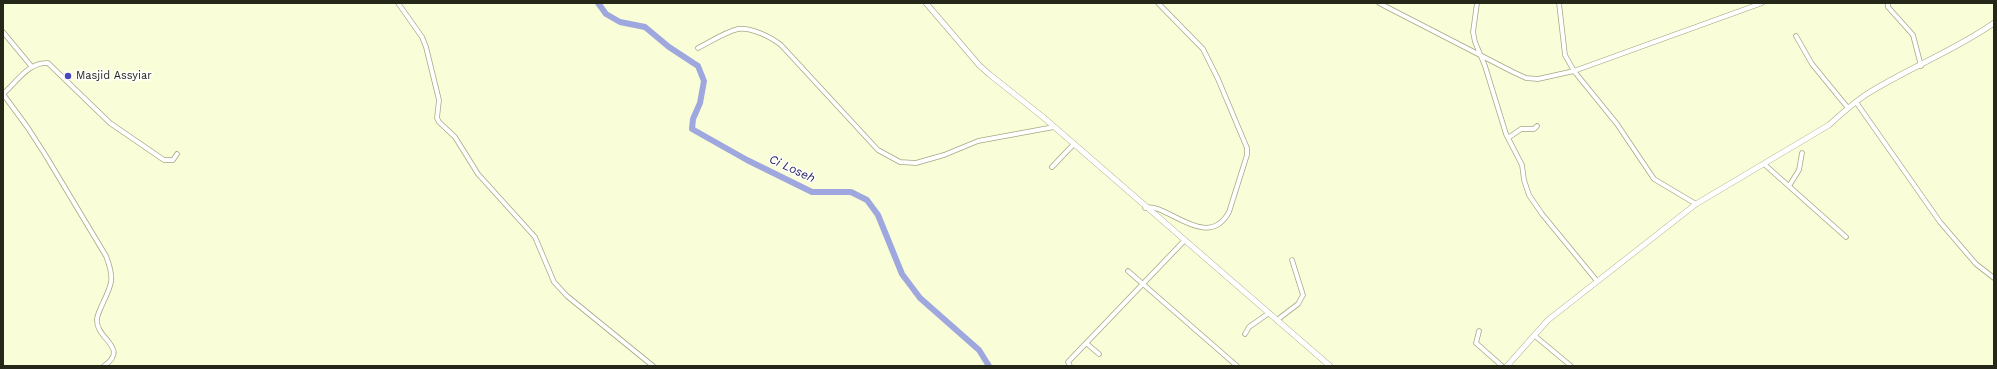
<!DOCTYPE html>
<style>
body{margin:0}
#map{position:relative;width:1997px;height:369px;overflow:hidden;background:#fafed8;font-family:"Work Sans",sans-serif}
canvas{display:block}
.frame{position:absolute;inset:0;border:4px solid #252719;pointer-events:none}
</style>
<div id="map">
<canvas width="1997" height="369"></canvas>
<div class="frame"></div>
</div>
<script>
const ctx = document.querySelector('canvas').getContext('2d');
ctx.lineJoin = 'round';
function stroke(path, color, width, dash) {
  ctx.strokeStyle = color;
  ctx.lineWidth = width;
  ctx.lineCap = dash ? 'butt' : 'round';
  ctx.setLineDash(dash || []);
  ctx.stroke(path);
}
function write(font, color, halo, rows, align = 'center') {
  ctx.font = font + ' "Work Sans",sans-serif';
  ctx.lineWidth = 3;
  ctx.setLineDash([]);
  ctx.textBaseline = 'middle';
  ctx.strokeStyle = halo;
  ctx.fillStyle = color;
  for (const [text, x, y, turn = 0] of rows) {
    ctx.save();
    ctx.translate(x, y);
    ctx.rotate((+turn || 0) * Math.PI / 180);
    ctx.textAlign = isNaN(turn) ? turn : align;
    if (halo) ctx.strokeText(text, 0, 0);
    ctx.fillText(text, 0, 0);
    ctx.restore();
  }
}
stroke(new Path2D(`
 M598,3L606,14L620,22L645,27L669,47L698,66L704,81L700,103L693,119L692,129L747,160L812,192H851L867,200L878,215L902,274L920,298L979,350L989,366`), '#9fa7df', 6);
const minor = new Path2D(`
 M398,3L422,37L426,47L439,100L437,118L439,122L455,137L478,174L535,237L554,282L567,296L653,366
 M1379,3L1513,72L1526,78L1538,79L1574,71L1762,3
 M1477,3L1473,32L1475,42L1485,66L1506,134L1522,165L1524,180L1529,195L1542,214L1597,281
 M1559,3L1565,55L1574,71L1617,124L1654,179L1696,204
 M1888,3V7L1913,35L1921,66
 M3,32L32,67
 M1796,36L1812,64L1848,108
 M698,48C710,42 725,32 738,29C751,27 771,37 781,45L878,150L900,162L916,163L944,155L978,141L1054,127
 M3,94L28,128L46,156L106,256C115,279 112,284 102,305C100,310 97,315 97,320C96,339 130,348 104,366
 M3,94C17,82 28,62 48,63L110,123L164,160H173L177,154
 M1856,102L1940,222L1976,264L1994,278
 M1508,138L1521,129H1534L1537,126
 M1764,164L1846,237
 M1052,167L1073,145
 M1789,186L1799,170L1802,153
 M1145,208C1164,200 1207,253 1229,212L1247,155V148L1218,79L1203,49L1158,3
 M1128,271L1237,366
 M1277,320L1298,304L1303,295L1292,260
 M1479,331L1476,343L1502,366
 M1245,334L1249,327L1269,313
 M1535,336L1571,366
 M1086,343L1099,354
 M1070,366L1068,362L1184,241`);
const tertiary = new Path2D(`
 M926,3L979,65L989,74L1043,117L1330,366
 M1507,366L1548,320L1696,204L1829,125C1841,114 1853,103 1867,94C1908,68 1954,51 1994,23`);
stroke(minor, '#a5a884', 5.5);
stroke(tertiary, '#a5a884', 6);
stroke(minor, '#fff', 4);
stroke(tertiary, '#fff', 5);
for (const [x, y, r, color] of [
 [68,76,4,"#4a47bd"]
]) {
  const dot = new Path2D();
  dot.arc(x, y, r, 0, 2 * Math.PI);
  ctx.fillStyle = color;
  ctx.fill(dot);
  stroke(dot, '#fff', 1.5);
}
write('11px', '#252719', '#fff', [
 ["Masjid Assyiar",76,76]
], 'left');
write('italic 12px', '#201e5f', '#fff', [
 ["Ci Loseh",792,169,25]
]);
</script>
